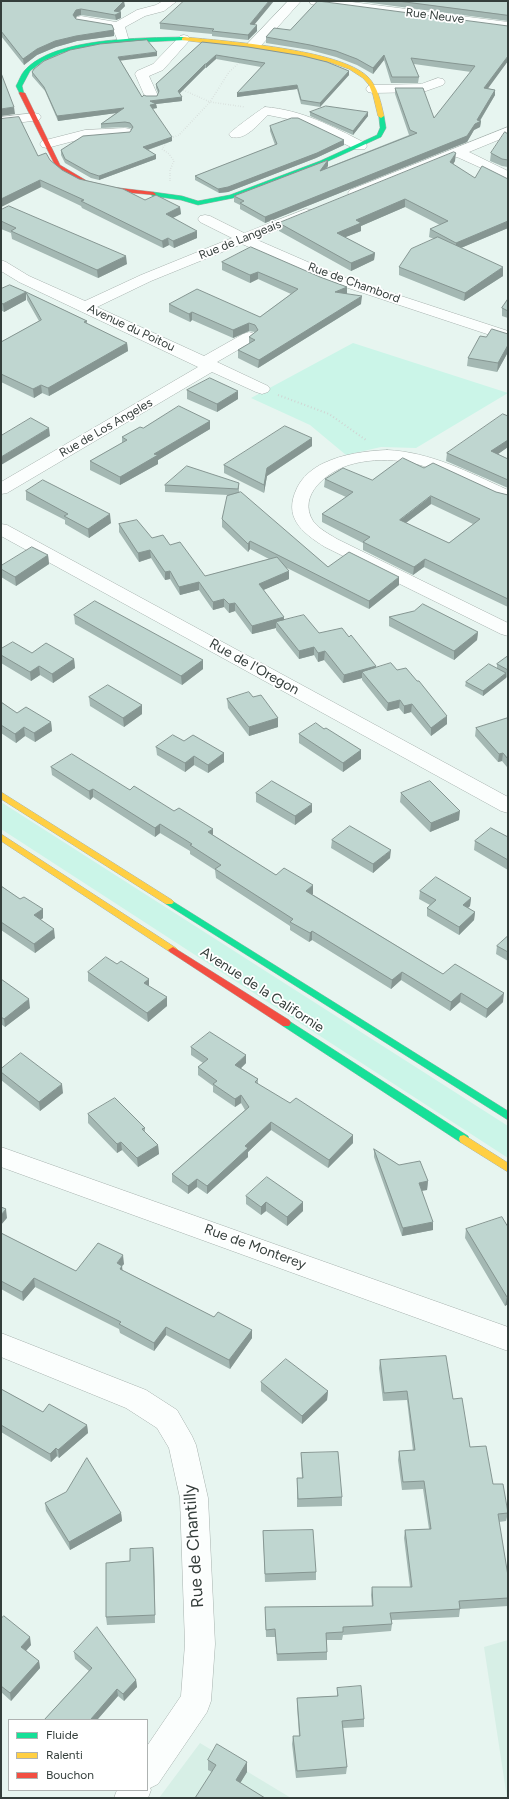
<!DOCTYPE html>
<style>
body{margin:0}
#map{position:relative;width:509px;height:1799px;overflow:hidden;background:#e7f5f0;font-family:Figtree,sans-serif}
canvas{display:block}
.frame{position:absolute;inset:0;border:2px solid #343e3b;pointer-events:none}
.legend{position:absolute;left:8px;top:1719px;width:140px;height:72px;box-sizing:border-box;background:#fff;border:1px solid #aeb2b1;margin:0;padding:5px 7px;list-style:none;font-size:12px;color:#343e3b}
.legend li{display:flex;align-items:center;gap:8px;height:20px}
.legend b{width:20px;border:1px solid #aeb2b1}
</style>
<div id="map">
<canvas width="509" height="1799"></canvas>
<div class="frame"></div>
<ul class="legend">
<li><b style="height:5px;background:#16e098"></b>Fluide</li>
<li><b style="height:5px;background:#ffcf43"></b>Ralenti</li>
<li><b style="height:5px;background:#f24e42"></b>Bouchon</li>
</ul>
</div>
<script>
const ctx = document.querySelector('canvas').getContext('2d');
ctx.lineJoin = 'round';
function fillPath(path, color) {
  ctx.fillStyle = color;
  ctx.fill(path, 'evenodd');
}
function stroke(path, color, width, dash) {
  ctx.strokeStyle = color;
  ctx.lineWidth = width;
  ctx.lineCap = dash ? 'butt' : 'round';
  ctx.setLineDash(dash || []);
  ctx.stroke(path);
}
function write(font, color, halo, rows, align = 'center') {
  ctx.font = font + ' Figtree,sans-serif';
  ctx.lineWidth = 3.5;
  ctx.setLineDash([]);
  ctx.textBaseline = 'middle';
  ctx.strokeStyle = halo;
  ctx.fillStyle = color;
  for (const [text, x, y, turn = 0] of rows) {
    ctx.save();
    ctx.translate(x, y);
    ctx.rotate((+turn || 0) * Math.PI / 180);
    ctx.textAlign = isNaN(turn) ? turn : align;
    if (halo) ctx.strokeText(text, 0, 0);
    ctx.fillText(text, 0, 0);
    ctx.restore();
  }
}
fillPath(new Path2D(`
 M508,1640V1798H507L484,1647Z
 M200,1743L291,1798H159Z`), '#d7efe6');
fillPath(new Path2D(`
 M353,343L508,393L416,448L381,447L346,455L310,425L251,398Z
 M1,802L508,1126V1158L1,829Z`), '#cbf5e8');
const street = new Path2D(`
 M163,1H177L164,11L145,16L125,27L129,41L127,44H119L113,29L81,24L77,23L75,20L77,17L81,16L116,22L137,10L156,5Z
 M288,1H301L258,49H248L247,46L248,43Z
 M309,1H344L508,22V30L315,5L311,4Z
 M184,35L188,36L190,39L188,42L163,70L149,76L158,96L156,99H146L135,74L137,71L153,64L180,36Z
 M438,78L443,79L445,82L443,85L423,92L373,93L368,92L366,89L368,86L373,85L421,84Z
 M265,107C302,110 332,126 365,143L367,146L365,149H355L298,121L268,115C258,124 246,141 231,137L229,134C231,131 262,108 265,107Z
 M34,113L39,114L41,117L39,120L1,125V117Z
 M508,127V136L469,152L508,171V180L457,157L360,196L355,197L350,196L348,193L350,190Z
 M125,128L130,129L132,132L130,135L85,138L47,148L42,147L40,144L42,141L85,130Z
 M306,209L311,210L313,213L311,216L255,239L340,276L508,331V341L330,282L242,244L151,281L97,307L204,356L243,334L249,332L255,334L257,337L255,340L217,362L268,386L270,389L268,392L262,394L256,392L212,372L7,493L1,494V482L198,367L19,282L1,271V260L6,262L29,276L85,301L141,275L232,238L200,222L198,219L200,216L205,215L210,216L244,233Z
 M387,450C431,452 468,472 508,490V502C497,500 487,494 477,489C453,477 427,464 400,461C384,459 365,460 349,465C327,472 297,495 313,521C319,529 329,534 337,539L508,623V636L501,634L325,547C301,532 283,517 297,488C302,477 313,468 324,463C343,454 365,451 387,450Z
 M1,524L7,525L508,797V813L501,811L1,536Z
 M1,1147L508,1327V1351L1,1167Z
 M1,1333L146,1390L177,1410L192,1436L196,1445L208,1498L215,1644L211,1701L207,1712L158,1784L150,1788L151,1790L148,1798H114L117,1790H147V1746L181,1696L185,1644L180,1498L169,1448L157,1428L126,1408L1,1357Z`);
const fast = new Path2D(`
 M184,37L186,38V40L102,44L61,53L43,61L30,71L22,86L24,94H20L16,86C19,81 21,74 25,70C55,37 142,38 184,37Z
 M379,115L384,116L386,128L381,137L324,163L233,198L198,205L181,200L153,196L150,194L153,192L182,196L198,201L230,195L320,161L377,135L380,128Z
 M169,899L508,1111V1120L166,904L164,902L166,900Z
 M286,1019L468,1136L469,1139L468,1142L464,1143L460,1142L283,1026L281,1023L283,1020Z`);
const slow = new Path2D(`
 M184,37C225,41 340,49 368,77C378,87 381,103 384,116L381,118L378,116L373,95L369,85L363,78L349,69L329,62L279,52L182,40V38Z
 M1,792L172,900L174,902L172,904H166L1,799Z
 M1,834L176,948L178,950L176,952H170L1,841Z
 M464,1135L508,1163V1172L460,1142L459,1139L460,1136Z`);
const jam = new Path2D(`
 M20,92L25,93L60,165L87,181L111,187L153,192L156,194L155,195L111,191L83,183L56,167L19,93Z
 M173,947L289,1020L291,1023L289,1026H283L170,952L168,950Z`);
stroke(street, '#a7b2ae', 1);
stroke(fast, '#a7b2ae', 1);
stroke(slow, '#a7b2ae', 1);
stroke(jam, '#a7b2ae', 1);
stroke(new Path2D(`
 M181,89L210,102L245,107
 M170,181V170L174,161L169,154L162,149L169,139L179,135L210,102L229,72L240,62`), '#d0d5d3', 1.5, [0.5, 2]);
stroke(new Path2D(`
 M278,395L329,414L366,440`), '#d0d5d3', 2, [1, 2.5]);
fillPath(street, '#fbfefd');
fillPath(fast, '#16e098');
fillPath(slow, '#ffcf43');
fillPath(jam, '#f24e42');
fillPath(new Path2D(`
 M1,1L125,6L119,12L121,18L116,20L81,15L77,16L75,18L76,19L114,30V36L77,41L56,47L37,55L24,65L1,36Z
 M356,1H508V21Z
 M160,23L254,25L257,31L248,40L212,36V34L160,29Z
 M290,30L508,61L487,88L495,90V95L480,121H481L480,127L474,130L467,142L265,223L240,209V205L234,202V196L328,160V166L326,168L409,135L395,94V88L434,118L471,72L414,64L419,77L418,83H391L384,60L373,74L357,65L336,57L310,50L266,43V37Z
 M202,42L349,71V75L320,107L301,104L297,89L237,97L261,67L216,59L206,68H205L179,94L182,101L156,104L157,108L153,109L172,141L148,150L156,155V159L99,180L91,178L65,163L61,155V150L130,132L132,129L130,128L125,127L101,128V124L116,113L58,121L45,91L32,76V72L34,69L157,56L120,60L142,97L157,96L158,93L156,88V84Z
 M310,112L368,116L353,135L310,116Z
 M1,119L38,156L50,160L62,170L79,179L145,200L180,207L181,214L173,218L197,238L174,248L169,245L163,248L82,208L81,206L41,187L1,207Z
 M270,126L344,145L316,158L228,192L219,193L195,180V176L275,145L270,131Z
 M508,134V167L502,166L490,161L491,153Z
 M455,161L453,164L508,228L461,248L503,276L464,301L399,275V267L434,239L429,237L430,229L440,225L405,207L361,226V231L345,237L375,253L374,260L351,271L279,231V223Z
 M1,210L127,264L98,278L12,239L11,233L1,229Z
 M222,262L320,277L347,287V294L361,304L258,368L238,358V350L249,344V337L255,332L249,331L233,338L192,320L190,322L169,312V304L260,317L291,294L258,279L250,283L222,270Z
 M1,289L26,300L4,312L1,310Z
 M26,292L87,321V324L127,343L128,351L49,396L42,393L34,398L1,382V342L39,321L27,300Z
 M508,299V318L502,316V308Z
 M508,334V352L497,372L467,366L468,358L486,337Z
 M187,390L238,399L217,412L187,399Z
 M508,416V447L498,454L508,459V488L446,461L447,453Z
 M210,421V429L158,460V464L120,485L90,470V461L122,443V437L143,428Z
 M312,438V446L267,476L264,493L224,473V465Z
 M424,468L496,492L508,495V607L424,567L413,575L363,550V543L322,522V514L346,497L324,487L325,479L372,480ZM431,504L473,524L449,543L406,523Z
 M239,483V492L328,567L399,585L369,609L287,568L289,579L263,590L284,620L319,633L349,637L376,668L397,670L447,724L431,736L411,712L404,714L399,708L387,711L362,680V678L343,683L324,660L318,662L314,655L299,659L276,630V628L252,634L235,611L229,613L224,607L213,610L199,590L180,595L170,579L165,580L151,558L139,562L119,532V524L152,538L170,545L205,576L269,559L250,549L248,552L222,527V519L228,495L165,492V485Z
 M26,491L111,523L89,538L65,524V520L26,500Z
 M48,555L49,564L16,586L1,577V566Z
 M74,615L203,660V669L182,685L75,624Z
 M389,617L478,632L477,640L454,660L389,626Z
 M1,649L32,653L74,659L75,668L53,683L40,675L31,681L1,663Z
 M508,656V679L506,677L483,696L465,686L466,682L497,668V664Z
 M89,697L142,705V714L124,727L90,706Z
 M253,697L278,718V727L249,736L228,708L227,699Z
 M1,702L17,713L51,722L52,731L35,742L25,736L16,743L1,733Z
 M508,718V767H507L502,761L498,762L475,736L476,728Z
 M324,729L361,750V759L343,772L299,743V734Z
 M184,741L224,753V762L208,773L194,765L185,772L157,755L156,747Z
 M51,767L130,790L213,835L276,875L313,894H312L443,974L503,1002L486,1018L460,1002L450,1011L401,980L391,989L312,940L309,942L290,930V926L216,878L215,870L190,854V851L160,833L155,837L93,797L90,800L52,775Z
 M256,793L312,812L295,825L256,802Z
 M401,793L459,820L430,832L400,802Z
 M508,837V870L474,850L475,841Z
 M332,840L390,858L373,873L331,848Z
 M1,886L20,899L43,909V918L40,920L55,938L35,953L1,930Z
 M420,891L471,898L470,906L468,908L475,912L474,920L459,935L427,916V908L430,905L419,899Z
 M508,936V961L496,954L497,946Z
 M117,964L149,979V986L167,1006L148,1022L88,981V972Z
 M1,979L30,1008L5,1027L1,1024Z
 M191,1047L246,1063L241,1068L258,1079V1084L353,1143L328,1168L271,1130L248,1152V1157L207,1194L197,1187L188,1194L172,1182V1174L245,1110L241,1103L235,1107L213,1092V1086L198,1075V1067L203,1063L191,1055Z
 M1,1069L63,1093L40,1111L1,1080Z
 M88,1114L145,1128V1132L158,1145L159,1154L138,1167L122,1150L117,1153L88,1123Z
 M374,1149L399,1165L428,1181L427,1190L422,1191L433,1230L402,1236L374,1157Z
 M246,1196L303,1202V1211L287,1226L266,1211L261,1215L246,1204Z
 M508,1227V1304L505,1306L465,1238L466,1229Z
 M1,1233L76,1271L124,1264L122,1266V1270L214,1317L252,1330V1338L230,1369L166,1335L154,1351L120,1333L119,1329L35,1287L23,1301L1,1289Z
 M380,1360L453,1399L470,1447L493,1484L508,1513L506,1521L499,1522L508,1576V1606L460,1609L459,1617L392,1620V1624L391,1631L343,1635L342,1640H327V1660L277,1661L275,1637H266L265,1607L372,1606L371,1595L372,1587H410L404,1538L405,1530L429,1529L423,1489L402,1490L398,1460L399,1451H413L407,1400L383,1401L379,1368Z
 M261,1382L328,1391L327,1400L302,1424L261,1391Z
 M1,1389L43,1412L87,1425L88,1433L59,1458L57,1456L51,1462L1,1432Z
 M301,1453L342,1497V1506L297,1507V1478H302L301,1461Z
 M45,1503L121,1513L122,1521L70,1550L46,1511Z
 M263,1531L316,1572V1580L265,1582Z
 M154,1556L155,1623L107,1625L106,1617L130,1561Z
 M1,1619L31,1645L26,1651L39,1661L40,1668L11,1701L1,1692Z
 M74,1652L136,1680L137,1687L124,1701L118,1696L97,1720H44L89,1671L75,1659Z
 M337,1688L364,1719V1727L343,1728L347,1767L346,1774L296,1778L292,1744L293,1736H299L297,1706V1698L337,1696Z
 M208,1760L247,1762V1772L240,1783L212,1772L208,1770Z`), '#a4b8b3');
fillPath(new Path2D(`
 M124,1L125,6L118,13L121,12V18L116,20L115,15L114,11Z
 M269,1H274L250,30V24Z
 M81,9V15L77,16L74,21L73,15L76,10Z
 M257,25V31L248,40V35Z
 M114,30V36L77,41L56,47L37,55L24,65L23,59L37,49L55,41L76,36Z
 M157,52V56L118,61V57Z
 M216,55V59L206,68V64Z
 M384,55V60L373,74V68Z
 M508,56V61L484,94V88Z
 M205,64V68L178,95V91Z
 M349,71V75L320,107V103Z
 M297,85V89L237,97V93Z
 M495,90V95L479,122L481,121L480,127L474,130L467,142L265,223V217L477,120Z
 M182,97V101L156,104L157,108L150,109V101Z
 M14,107L15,114L1,116V109Z
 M124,108V112L58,121L57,116Z
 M368,112V116L353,135V131Z
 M172,137V141L144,151L143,147Z
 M344,140V145L316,158L228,192L219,193L218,189Z
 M456,153L455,161L450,170V162Z
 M156,155V159L99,180V176Z
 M328,160V166L319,177L320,171Z
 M40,180L41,187L1,207V199Z
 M405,199V207L361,226V231L336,241L337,233L356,220Z
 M180,207L181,214L166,221V214Z
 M508,221V228L456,250V243Z
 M197,231V238L174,248L173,241Z
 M168,238L169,245L163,248L162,241Z
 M375,253L374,260L351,271V263Z
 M126,256L127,264L98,278L97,270Z
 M503,267V276L464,301L465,293Z
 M258,272V279L250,283V275Z
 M347,287V295L335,292Z
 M26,292V300L4,312L3,304Z
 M362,296L361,304L258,368L259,360Z
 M192,312V320L190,322L189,314Z
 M249,323V331L233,338V330Z
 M127,343L128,351L49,396L48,388Z
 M508,345V352L497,372L498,363Z
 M41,385L42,393L34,398L33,389Z
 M238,391V399L217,412V404Z
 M210,421V429L158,460V464L120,485V477L154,454Z
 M49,428L50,436L1,465V457Z
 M312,438V446L267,476L264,493V485L267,468Z
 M508,440V447L491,459V451Z
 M431,496V504L399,528L400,520Z
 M110,514L111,523L89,538L88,529Z
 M250,541V549L248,552V544Z
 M150,550L151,558L139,562L138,553Z
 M48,555L49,564L16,586L15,577Z
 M425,559L424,567L413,575L414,567Z
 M170,571V579L165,580V572Z
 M289,571V579L259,592V584Z
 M399,577V585L369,609V601Z
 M199,582V590L180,595L179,587Z
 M224,599V607L213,610V602Z
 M235,603V611L229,613V604Z
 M284,617V625L276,622V628L252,634V626Z
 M478,632L477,640L454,660V651Z
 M314,647V655L299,659V651Z
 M325,651L324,660L318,662V653Z
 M74,659L75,668L53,683L52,674Z
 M203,660V669L182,685L181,676Z
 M39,666L40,675L31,681L30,672Z
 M376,666L375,674L362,672V678L343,683L344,675Z
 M506,673V678L483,696V691Z
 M400,700L399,708L387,711L388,703Z
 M412,704L411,712L404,714V706Z
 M142,705V714L124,727L123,718Z
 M447,716V724L431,736V728Z
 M278,718V727L249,736V727Z
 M51,722L52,731L35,742L34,733Z
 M24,727L25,736L16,743L15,734Z
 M361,750V759L343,772V763Z
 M224,753V762L208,773V765Z
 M503,753L502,761L498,762L499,754Z
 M194,756V765L185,772V763Z
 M93,789V797L90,800L89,791Z
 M312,804V812L295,825V816Z
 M460,811L459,820L430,832L431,823Z
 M160,824V833L155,837V828Z
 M213,829V838L208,832Z
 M391,850L390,858L373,873V864Z
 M313,885V894L306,900V891Z
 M471,898L470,906L462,913L463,905Z
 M43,909V918L35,924L34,915Z
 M475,912L474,920L459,935V927Z
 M54,929L55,938L35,953L34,944Z
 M312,931V940L309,942L310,933Z
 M402,972L401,980L391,989L392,980Z
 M149,979V988L144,983Z
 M461,993L460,1002L450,1011L451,1002Z
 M504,993L503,1002L486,1018L487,1009Z
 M167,997V1006L148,1022L147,1013Z
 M29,999L30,1008L5,1027L4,1019Z
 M246,1055V1063L236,1073L235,1065Z
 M62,1084L63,1093L40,1111L39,1102Z
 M241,1095V1103L235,1107V1099Z
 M271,1122V1130L248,1152V1157L207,1194V1186L245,1146Z
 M353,1135V1143L328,1168L329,1160Z
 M121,1142L122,1150L117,1153V1144Z
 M158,1145L159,1154L138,1167L137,1158Z
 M197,1179V1187L188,1194V1186Z
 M428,1181L427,1190L418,1191L419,1183Z
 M266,1202V1211L261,1215V1207Z
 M303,1202V1211L287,1226V1217Z
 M6,1209L7,1218L1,1225V1215Z
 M433,1222V1230L402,1236L403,1228Z
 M123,1255L124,1264L122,1266L123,1274L117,1263Z
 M34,1278L35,1287L23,1301L22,1292Z
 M508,1296V1304L505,1306L507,1297Z
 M166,1327V1335L154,1351V1343Z
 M252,1330V1338L230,1369L229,1360Z
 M328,1391L327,1400L302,1424V1416Z
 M87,1425L88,1433L59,1458L58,1450Z
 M56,1448L57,1456L51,1462L50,1454Z
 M121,1513L122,1521L70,1550L69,1542Z
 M153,1548L154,1556L155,1623V1615Z
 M30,1637L31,1645L23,1654L21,1647Z
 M39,1661L40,1668L11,1701L10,1693Z
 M136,1680L137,1687L124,1701L123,1694Z
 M117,1689L118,1696L97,1720H91V1719Z
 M247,1762V1772L236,1790V1780Z`), '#869692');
const building = new Path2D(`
 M1,1H124L114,11L121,12L115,15L81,9L76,10L73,15L76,19L112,25L114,30L76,36L55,41L37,49L23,59L1,31Z
 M184,1H269L250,24L257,25L248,35L212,31L214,29L160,23Z
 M318,1L508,26V56L484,88L495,90L477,120L481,121L475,124L467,136L265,217L240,203L244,201L234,196L328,160L320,171L417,133L410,130L395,88H423L434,118L475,66L411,58L419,77H392L384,55L373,68L357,59L336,51L310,45L266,37L274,28L290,30Z
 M398,1H508V15Z
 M147,40L157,52L118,57L142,97L144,95L146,96H157L159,91L156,84L202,42L248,47L303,56L327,62L349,71L320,103L301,100L297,85L237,93L265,63L216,55L206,64H205L178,91L182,97L150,101L156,104L150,105L172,137L143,147L156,155L99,176L90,173L65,159L61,150L83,136L130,132L133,127L130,123L125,122L101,124L124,108L57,116L44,87L32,72L34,69L44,61L70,50L100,44Z
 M1,73L14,107L1,109Z
 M326,106L368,112L353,131L310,112Z
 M19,117L38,156L46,153L50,160L62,170L79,179L123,189L145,200L156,195L180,207L166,214L197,231L173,241L168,238L162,241L81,201L84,200L40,180L1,199V119Z
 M292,118H298L344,140L317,153L228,187L218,189L195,176L277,144L270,126Z
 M505,132L508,134V160L502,159L491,153Z
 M454,152L456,153L450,162L475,178L482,166L508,179V221L456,243L430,229L448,221L405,199L356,220L361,223L337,233L375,253L351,263L279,223Z
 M9,206L126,256L97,270L11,231L16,228L1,221V210Z
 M438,237L503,267L465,293L399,267L411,249Z
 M251,247L320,277L347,287L335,292L362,296L259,360L238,350L255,340L249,337L258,330L255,325L249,323L233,330L192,312L189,314L169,304L197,289L260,317L298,289L258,272L250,275L222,262Z
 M10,285L26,292L3,304L1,303V289Z
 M26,292L87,321L84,322L127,343L48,388L41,385L33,389L1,374V342L41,320Z
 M508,299V311L502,308Z
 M492,329L508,334V345L498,363L468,358L480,336L486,337Z
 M210,378L238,391L217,404L187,390Z
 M179,406L210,421L154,454L158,455L120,477L90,461L127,440L122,437L140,427L143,428Z
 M503,414L508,416V440L491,451L508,459V480L447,453Z
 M31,418L49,428L1,457V436Z
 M285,426L312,438L267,468L264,485L224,465Z
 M403,458L424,468L433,463L496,492L508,495V599L425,559L414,567L363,542L370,537L322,514L353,492L325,479L343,468L372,480ZM431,496L480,519L449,543L400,520Z
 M187,466L239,483L238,489L165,485Z
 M43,480L110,514L88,529L64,516L68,514L26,491Z
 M241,492L328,567L349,552L399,577L369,601L250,541L248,544L222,519L227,496Z
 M137,520L152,538L163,535L170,545L180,542L205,576L277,557L289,571L259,584L284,617L252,626L235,603L229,604L224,599L213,602L199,582L179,587L170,571L165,572L150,550L138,553L119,524Z
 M32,547L48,555L15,577L1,569V566Z
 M95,601L203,660L181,676L74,615Z
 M423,604L478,632L454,651L389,617L414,611Z
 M304,615L319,633L342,628L349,637L351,635L376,666L344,675L325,651L318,653L314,647L299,651L276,622Z
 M13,642L32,653L46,643L74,659L52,674L39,666L30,672L1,655V649Z
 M508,656V670L497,664Z
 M391,663L397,670L406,668L417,681H419L447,716L431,728L412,704L404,706L400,700L388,703L362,672Z
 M489,664L506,673L483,691L466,682Z
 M108,685L142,705L123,718L89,697Z
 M249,692L253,697L261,695L278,718L249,727L227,699Z
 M1,702L17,713L26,707L51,722L34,733L24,727L15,734L1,725Z
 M508,718V759L503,753L499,754L476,728Z
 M316,723L324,729L326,728L361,750L343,763L299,734Z
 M173,735L184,741L193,735L224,753L208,765L194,756L185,763L156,747Z
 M72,754L130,790L134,786L174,811L179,808L213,829L208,832L276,875L284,868L313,885L306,891L443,974L455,964L504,993L487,1009L461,993L451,1002L402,972L392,980L312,931L310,933L290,922L293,919L215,869L221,865L190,845L192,844L160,824L155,828L93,789L89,791L51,767Z
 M272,781L312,804L295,816L256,793Z
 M430,781L460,811L431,823L401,793Z
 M350,826L391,850L373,864L332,840Z
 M491,828L508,837V860L475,841Z
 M436,877L471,898L463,905L475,912L459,927L427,908L436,900L420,891Z
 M1,886L20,899L24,897L43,909L34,915L54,929L34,944L1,922Z
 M508,936V952L497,946Z
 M106,957L117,964L121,961L149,979L144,983L167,997L147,1013L88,972Z
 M1,979L29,999L4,1019L1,1017Z
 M210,1032L246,1055L235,1065L258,1079L255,1082L290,1103L296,1098L353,1135L329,1160L271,1122L245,1146L248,1148L207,1186L197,1179L188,1186L172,1174L249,1107L241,1095L235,1099L213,1084L217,1081L198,1067L208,1059L191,1047Z
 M21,1053L62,1084L39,1102L1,1072V1069Z
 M115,1098L145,1128L142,1129L158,1145L137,1158L121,1142L117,1144L88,1114Z
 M374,1149L399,1165L420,1161L428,1181L419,1183L433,1222L403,1228Z
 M267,1177L303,1202L287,1217L266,1202L261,1207L246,1196Z
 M1,1207L6,1209L1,1215Z
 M502,1217L508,1227V1296L507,1297L466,1229Z
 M1,1233L76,1271L98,1243L123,1255L117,1263L122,1266L120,1269L214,1317L218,1312L252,1330L229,1360L166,1327L154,1343L119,1324L121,1322L34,1278L22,1292L1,1281Z
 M446,1356L453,1399L462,1398L470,1447L486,1446L493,1484H503L508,1513L498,1514L508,1576V1598L459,1601L460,1609L390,1613L392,1624L343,1627V1632L326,1633L327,1652L277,1654L275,1629L266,1630L265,1607L373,1606L372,1587H412L405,1530L431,1529L424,1481L403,1482L399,1451L415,1450L407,1391L384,1393L380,1360Z
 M286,1359L328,1391L302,1416L261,1382Z
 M1,1389L43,1412L49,1404L87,1425L58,1450L56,1448L50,1454L1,1425Z
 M338,1452L342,1497L298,1499L297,1478H303L301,1453Z
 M87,1458L121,1513L69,1542L45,1503L66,1492Z
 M313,1530L316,1572L265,1574L263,1531Z
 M153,1548L155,1615L106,1617V1563L130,1561V1549Z
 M4,1616L30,1637L21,1647L39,1661L10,1693L1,1686V1619Z
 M97,1627L136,1680L123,1694L117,1689L91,1719L92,1720H44L92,1668L74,1652Z
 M361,1686L364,1719L342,1721L347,1767L297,1771L293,1736H300L297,1698L338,1696L337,1688Z
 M217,1744L247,1762L236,1780L265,1798H195L216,1765L208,1760Z`);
fillPath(building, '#bfd6d0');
stroke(building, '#869692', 1);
write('12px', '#343e3b', '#fff', [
 ["Rue Neuve",435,16,7],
 ["Rue de Langeais",240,240,-22],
 ["Rue de Chambord",354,283,20],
 ["Avenue du Poitou",131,328,25],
 ["Rue de Los Angeles",106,428,-30]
]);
write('14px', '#343e3b', '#fff', [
 ["Rue de l'Oregon",254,667,29],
 ["Avenue de la Californie",262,990,33],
 ["Rue de Monterey",255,1247,20]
]);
write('17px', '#343e3b', '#fff', [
 ["Rue de Chantilly",194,1546,-94]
]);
</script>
